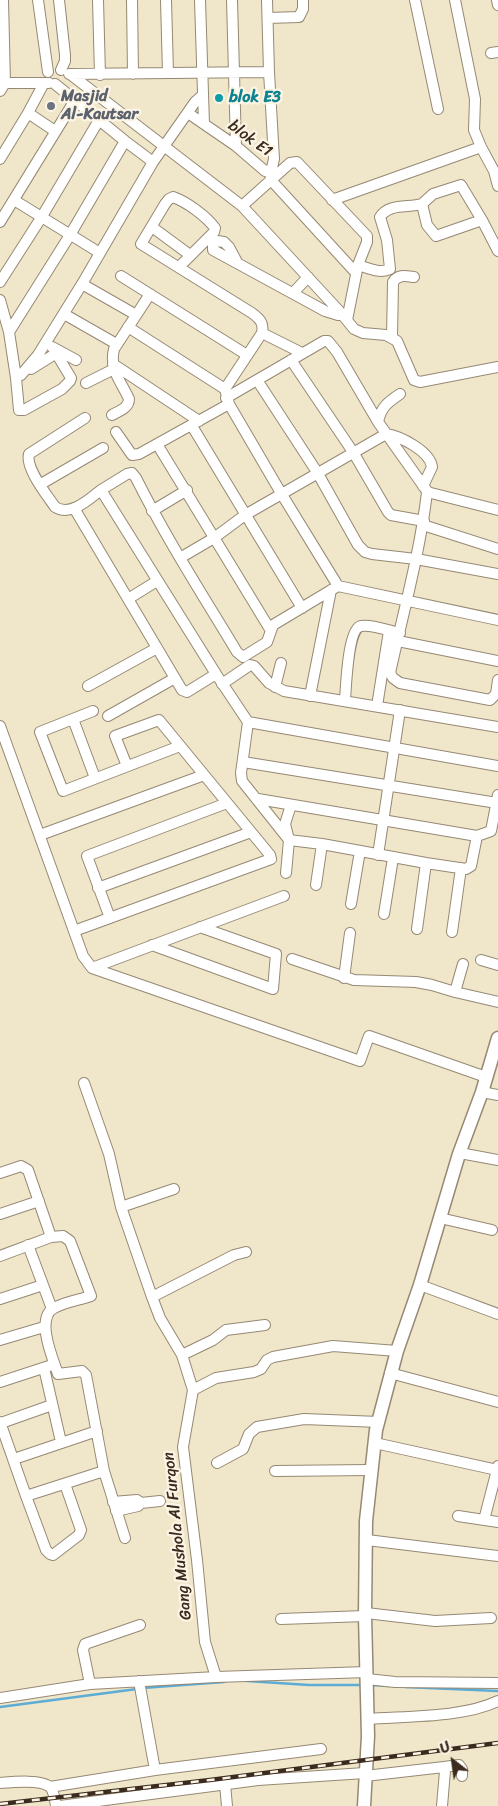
<!DOCTYPE html>
<style>
body{margin:0}
#map{position:relative;width:498px;height:1806px;overflow:hidden;background:#f0e7ca;font-family:Sriracha,sans-serif}
canvas{display:block}
.north{position:absolute;left:428px;top:1736px;width:50px;height:50px;-webkit-text-stroke:4px #fcf5e5;paint-order:stroke;rotate:330deg;font-size:14px;font-weight:700;line-height:20px;text-align:center;color:#3b2a1e}
.north::after{content:'';display:block;margin:auto;width:18px;height:22px;background:#3b2a1e;clip-path:polygon(50% 0,100% 100%,50% 72%,0 100%)}
</style>
<div id="map">
<canvas width="498" height="1806"></canvas>
<div class="north">U</div>
</div>
<script>
const ctx = document.querySelector('canvas').getContext('2d');
ctx.lineJoin = 'round';
function stroke(path, color, width, dash) {
  ctx.strokeStyle = color;
  ctx.lineWidth = width;
  ctx.lineCap = dash ? 'butt' : 'round';
  ctx.setLineDash(dash || []);
  ctx.stroke(path);
}
function write(font, color, halo, rows, align = 'center') {
  ctx.font = font + ' Sriracha,sans-serif';
  ctx.lineWidth = 4.5;
  ctx.setLineDash([]);
  ctx.textBaseline = 'middle';
  ctx.strokeStyle = halo;
  ctx.fillStyle = color;
  for (const [text, x, y, turn = 0] of rows) {
    ctx.save();
    ctx.translate(x, y);
    ctx.rotate((+turn || 0) * Math.PI / 180);
    ctx.textAlign = isNaN(turn) ? turn : align;
    if (halo) ctx.strokeText(text, 0, 0);
    ctx.fillText(text, 0, 0);
    ctx.restore();
  }
}
stroke(new Path2D(`
 M247,1681L309,1685H362
 M370,1685L389,1686
 M405,1687L498,1691
 M143,1688L224,1682
 M0,1707L137,1689`), '#5cacd6', 2.5);
const minor = new Path2D(`
 M38,0L48,72
 M59,0L65,55V61L61,70
 M98,0L100,75
 M132,0L133,74
 M166,0L168,73
 M200,0L204,124
 M232,0L236,146
 M415,0L438,109
 M455,0L475,99L474,130L481,147L494,171L498,186
 M497,0L498,5
 M268,18L299,17L303,9V0
 M491,53L498,52
 M269,72L274,159L272,168L270,170L271,180L356,273
 M69,74L269,72L267,0
 M70,74L242,206L341,313L354,329L363,333L386,335L397,341L414,380L420,382L498,367
 M0,83H49
 M55,84L125,141L153,162
 M0,91L5,83L3,0
 M28,113L55,131
 M188,113L236,146L265,171L270,170
 M0,159L28,113L44,83
 M14,200L100,253
 M332,200L481,147
 M422,204L433,194L461,185L482,220
 M242,206L290,163L297,162L367,236V242L358,265
 M0,222L75,100
 M152,227L190,255
 M237,262L229,247L224,242L217,241L213,245V250L325,311L338,315L341,313
 M179,267L214,232L215,228C206,216 187,202 173,197L169,199L165,204L141,244L252,313C260,319 264,323 262,333L225,389
 M121,276L247,355
 M0,282L41,218L99,120
 M82,284L131,312
 M293,293L308,277
 M0,300L9,332L16,378L19,410H24L62,389L70,381L71,378L53,348
 M64,314L113,342
 M347,320L358,265C368,268 380,274 390,269L387,240L380,217C389,203 408,208 422,204L427,225L436,236L482,220L498,251
 M128,327L225,389L229,404L281,493L338,586L498,620
 M9,332L70,235L125,141
 M262,333L302,353
 M392,338L393,282C398,274 406,276 414,277
 M52,347L76,360
 M291,360L353,452L388,512L391,515L424,521
 M113,364L199,421
 M31,369L55,354
 M21,375L38,355L82,284L153,162L195,102L203,95
 M257,380L317,472L358,545L365,552L372,554L416,559L498,574
 M86,383L114,369
 M226,398L324,341H328L337,352L378,422L427,491
 M229,404L157,444L271,631
 M112,415C119,411 129,408 129,399C121,381 109,370 114,349L150,294
 M85,418L29,454C25,468 47,495 55,507C71,517 89,499 101,490L216,674L248,722L498,766
 M378,422C381,407 388,402 400,394
 M192,426L302,608
 M116,432L132,455L139,454L157,444
 M41,484L103,448
 M101,490L127,474L132,473L136,478C166,538 202,594 237,652L243,657L267,642L273,625L338,586
 M74,508L182,690L187,692L216,674
 M498,510L427,492C420,553 403,613 390,673L393,678L400,683L490,700L496,694L498,680
 M152,511L187,490
 M423,525L498,549
 M180,558L214,538L245,515L386,434C400,436 430,451 432,467L423,486
 M128,599L157,581
 M398,641L498,661
 M222,684L250,665L254,666L269,683L284,691L498,727
 M88,686L157,648
 M275,687L281,663
 M310,696L331,590
 M345,700C346,687 348,628 361,626C373,624 388,631 400,633
 M377,706L389,631
 M93,711L40,732L63,791L180,746
 M108,716L175,678
 M73,719L95,778
 M248,722L241,773L242,781L289,840L322,844L426,863L466,869L471,866L477,836L491,831L498,795
 M0,726L83,956L92,968L360,1061L369,1036L486,1077
 M243,762L497,803
 M258,799L477,836
 M40,835L204,775
 M378,855L400,710
 M286,873L289,840L285,824L291,805
 M316,885L322,844
 M98,888L251,832
 M351,904L360,851
 M384,914L393,858
 M110,918L87,856L227,803
 M417,929L426,863
 M74,931L271,859L270,855L159,720L115,736L127,766
 M452,932L461,868
 M152,945L273,989L276,954L200,927
 M292,959L354,980L416,982L432,985L455,992L498,1002
 M481,960L498,965
 M92,968L284,896
 M344,978L350,933
 M455,992L463,964
 M84,1083L109,1154L121,1207L152,1297L160,1318L182,1355L193,1390L183,1447L197,1560L205,1642L216,1677
 M482,1092L498,1095
 M460,1153L498,1160
 M0,1173L21,1166L28,1170L51,1237
 M121,1207L174,1189
 M0,1214L39,1201
 M440,1218L492,1230
 M28,1245L52,1309
 M0,1256L51,1237L63,1236L70,1241L91,1296C79,1300 65,1302 54,1308C35,1318 53,1359 58,1374L82,1371L86,1375L104,1471L125,1538
 M420,1285L498,1314
 M152,1297L234,1255L246,1252
 M0,1299L43,1285
 M0,1340L44,1327
 M182,1355L213,1340L226,1330L265,1325
 M44,1368L61,1442
 M390,1373L498,1402
 M0,1382L49,1366
 M193,1390L216,1378L254,1372L261,1369L267,1360L273,1357L333,1346L397,1351
 M0,1422L26,1496L104,1471
 M1,1423L52,1405
 M375,1443L497,1470
 M14,1459L97,1431
 M217,1463L243,1449L249,1434L257,1427L304,1419L379,1422
 M275,1471L371,1470
 M26,1496L46,1550L50,1554L53,1555L79,1535L81,1530L65,1484
 M113,1502L137,1500L141,1503L160,1501
 M116,1511L138,1506L141,1503
 M458,1516L498,1522
 M484,1520L498,1466
 M367,1540L498,1556
 M366,1613L435,1621L491,1618
 M281,1619L365,1616
 M367,1679L395,1682L498,1683
 M139,1681L155,1770
 M90,1684L83,1650L85,1644L140,1625
 M0,1698L90,1684L216,1677L367,1672
 M367,1719C406,1716 463,1718 498,1701
 M444,1767L459,1765L462,1769V1776
 M365,1776L444,1767L445,1771L442,1806
 M0,1783C12,1782 42,1779 50,1787C54,1791 55,1800 56,1806
 M225,1784L227,1806
 M50,1787L155,1770L321,1749
 M60,1806L258,1780L365,1773`);
const tertiary = new Path2D(`
 M364,1806L368,1736L365,1616L366,1521L376,1430L397,1351L420,1285L459,1154L482,1092L498,1038`);
stroke(minor, '#968874', 12);
stroke(tertiary, '#968874', 15);
stroke(minor, '#fff', 10);
stroke(tertiary, '#fff', 12);
const rail = new Path2D(`
 M0,1804L210,1780L498,1743`);
stroke(rail, '#3b2a1e', 4.5);
stroke(rail, '#fcf5e5', 2.5, [8]);
for (const [x, y, r, color] of [
 [219,98,5,"#0f9aa8"],
 [51,106,5,"#6b7280"]
]) {
  const dot = new Path2D();
  dot.arc(x, y, r, 0, 2 * Math.PI);
  ctx.fillStyle = color;
  ctx.fill(dot);
  stroke(dot, '#fcf5e5', 2);
}
write('bold 16px', '#5b616d', '#fcf5e5', [
 ["Masjid",61,97],
 ["Al-Kautsar",61,115]
], 'left');
write('bold 16px', '#0d838f', '#fcf5e5', [
 ["blok E3",229,98]
], 'left');
write('16px', '#3b2a1e', '#fcf5e5', [
 ["blok E1",250,139,36],
 ["Gang Mushola Al Furqon",178,1536,-96]
]);
</script>
